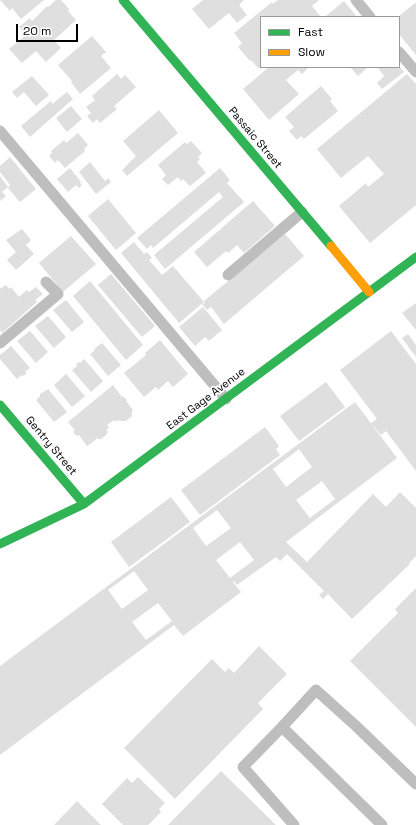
<!DOCTYPE html>
<style>
body{margin:0}
#map{position:relative;width:416px;height:825px;overflow:hidden;background:#fff;font-family:"Space Grotesk",sans-serif}
canvas{display:block}
.legend{position:absolute;left:260px;top:16px;width:140px;height:52px;box-sizing:border-box;background:#fff;border:1px solid #999;margin:0;padding:5px 7px;list-style:none;font-size:12px;color:#000}
.legend li{display:flex;align-items:center;gap:8px;height:20px}
.legend b{width:20px;border:1px solid #999}
.scale{position:absolute;left:16px;top:24px;width:62px;height:18px;box-sizing:border-box;border:2px solid #000;border-top:0;padding-left:5px;font-size:12px;line-height:14px;white-space:nowrap;color:#000;-webkit-text-stroke:3px #fff;paint-order:stroke}
</style>
<div id="map">
<canvas width="416" height="825"></canvas>
<ul class="legend">
<li><b style="height:5px;background:#30b455"></b>Fast</li>
<li><b style="height:5px;background:#ff9f0a"></b>Slow</li>
</ul>
<div class="scale">20 m</div>
</div>
<script>
const ctx = document.querySelector('canvas').getContext('2d');
ctx.lineJoin = 'round';
function fillPath(path, color) {
  ctx.fillStyle = color;
  ctx.fill(path, 'evenodd');
}
function stroke(path, color, width, dash) {
  ctx.strokeStyle = color;
  ctx.lineWidth = width;
  ctx.lineCap = dash ? 'butt' : 'round';
  ctx.setLineDash(dash || []);
  ctx.stroke(path);
}
function write(font, color, halo, rows, align = 'center') {
  ctx.font = font + ' "Space Grotesk",sans-serif';
  ctx.lineWidth = 3.5;
  ctx.setLineDash([]);
  ctx.textBaseline = 'middle';
  ctx.strokeStyle = halo;
  ctx.fillStyle = color;
  for (const [text, x, y, turn = 0] of rows) {
    ctx.save();
    ctx.translate(x, y);
    ctx.rotate((+turn || 0) * Math.PI / 180);
    ctx.textAlign = isNaN(turn) ? turn : align;
    if (halo) ctx.strokeText(text, 0, 0);
    ctx.fillText(text, 0, 0);
    ctx.restore();
  }
}
fillPath(new Path2D(`
 M0,0H44L21,19L12,8L10,11Z
 M56,0H61L69,9L68,11L76,20L54,40L61,48L46,62L36,51L22,63L9,49L26,35L19,27L30,18L32,21L47,6L48,7Z
 M203,0H244L239,5L247,15L237,23L229,13L209,29L192,9Z
 M278,0H319L312,6L321,17H261V66L258,68L251,60L250,61L238,47L242,43L234,33L272,2L273,4Z
 M344,1L357,17H325Z
 M415,3L416,4V55L399,34V17H398Z
 M92,36L106,52L101,56L111,68L80,94L71,82L72,81L58,65Z
 M269,67H309L302,74L298,70L286,80L299,94L269,120L243,89Z
 M350,67H368L358,76Z
 M379,67H400L404,72L382,89L377,83L384,76L378,68Z
 M117,74L121,79L125,75L136,87L114,106L117,109L100,123L97,119L93,123L87,116L91,113L86,107L95,100L92,96Z
 M407,74L416,84V205L370,243L339,206L366,183L368,187L384,174L368,156L341,178L317,149Z
 M32,76L49,95L36,106L24,92L17,98L12,92Z
 M321,86L332,99L330,101L338,111L304,139L301,136L297,140L289,131L294,127L285,117Z
 M67,92L73,99L30,137L21,126L51,101L52,104Z
 M71,106L82,119L67,132L56,118Z
 M159,110L178,133L127,176L122,170L136,156L123,141Z
 M78,133L88,145L84,149L85,151L65,168L58,160L55,163L49,156L52,153L51,151L64,140L66,143Z
 M191,141L202,153L198,157L200,159L197,162L206,173L190,186L183,179L181,181L178,177L168,185L162,179L166,175L158,165L185,142L187,144Z
 M10,157L36,189L20,202L8,188L10,185L0,172V166Z
 M90,162L105,181L108,178L111,182L96,194L79,172Z
 M70,168L81,182L80,183L82,185L79,188L76,185L68,192L57,179Z
 M220,168L230,180L227,183L244,202L165,269L154,255L223,197L219,192L153,248L151,245L147,249L137,238Z
 M0,176L8,187L2,192L6,196L0,201Z
 M108,199L136,233L116,250L88,216Z
 M253,201L275,226L244,253L237,245L228,253L226,251L207,267L194,252Z
 M22,229L31,240L26,245L34,254L16,270L7,260L16,252L6,240Z
 M285,234L304,256L224,324L211,307L207,310L202,304L205,303L204,301Z
 M71,236L96,264L63,292L39,263Z
 M134,242L144,254L147,252L152,258L149,260L162,275L173,266L204,302L179,323L121,253Z
 M111,274L155,326L142,337L98,285Z
 M90,281L143,345L126,360L73,296Z
 M6,285L9,289L11,287L19,297L27,290L29,292L36,287L43,294L35,300L37,302L2,333L0,330V289Z
 M66,300L84,322L72,332L53,310Z
 M416,303V330L402,313Z
 M203,307L222,330L209,341L205,337L195,346L179,327Z
 M48,316L66,337L54,348L35,326Z
 M30,331L48,352L36,363L17,341Z
 M391,331L416,364V471L386,431L381,435L371,423L377,419L340,370Z
 M408,334L416,345V357L402,338Z
 M160,340L188,374L173,387L168,381L158,390L156,387L144,397L124,373L146,355L145,353Z
 M102,343L121,365L108,376L90,354L95,350L94,349Z
 M11,346L30,368L25,372L27,373L23,376L22,375L17,379L0,359V355Z
 M84,359L103,381L91,392L72,370L77,366L76,364L79,362L80,363Z
 M66,374L85,396L72,407L54,385Z
 M326,382L345,407L299,441L280,416Z
 M113,385L122,397L123,396L127,400L126,401L133,410L131,413H132V416L126,421H120L118,420L115,422L114,420L107,425L109,427L106,431H108L107,434L101,439H97L98,437L93,442L87,446L79,435L77,436L73,432L75,430L68,422Z
 M48,389L67,412L54,422L36,400L40,396V394Z
 M355,402L397,458L286,542L307,562L373,494L386,507L400,492L416,508V556L409,563L410,564L352,619L328,594L323,599L319,595L324,591L287,554L280,561L276,557L237,585L234,581L233,582L241,592L183,636L174,625L0,755V666ZM299,449L312,467L286,487L273,469ZM322,481L335,499L310,518L296,500ZM217,510L231,528L206,546L193,528ZM240,542L254,560L230,578L216,560ZM134,571L148,590L122,609L108,590ZM158,603L172,621L146,640L132,622Z
 M265,427L279,446L276,449L280,455L200,515L181,490Z
 M171,497L190,522L129,567L111,542Z
 M416,588V727L350,661L398,613L395,609Z
 M259,646L287,674L258,703L263,709L175,799L124,748L212,659L225,672L229,668L234,673Z
 M221,771L276,825H168Z
 M138,777L165,803L159,809L161,812L148,825H123L102,804L127,778L132,783Z
 M77,801L101,825H54Z`), '#dfdfdf');
stroke(new Path2D(`
 M356,0L370,17
 M399,52L416,72
 M0,131L226,399
 M228,275L302,212
 M0,343L58,294L46,282
 M282,727L316,690L356,726L416,784
 M294,825L243,767L282,727L382,825`), '#bebebe', 11);
stroke(new Path2D(`
 M123,0L331,246
 M0,405L84,504
 M0,544L84,504L416,257`), '#30b455', 9);
stroke(new Path2D(`
 M331,246L369,292`), '#ff9f0a', 9);
write('11px', '#000', '#fff', [
 ["Passaic Street",255,138,50],
 ["East Gage Avenue",206,399,-37],
 ["Gentry Street",51,446,50]
]);
</script>
